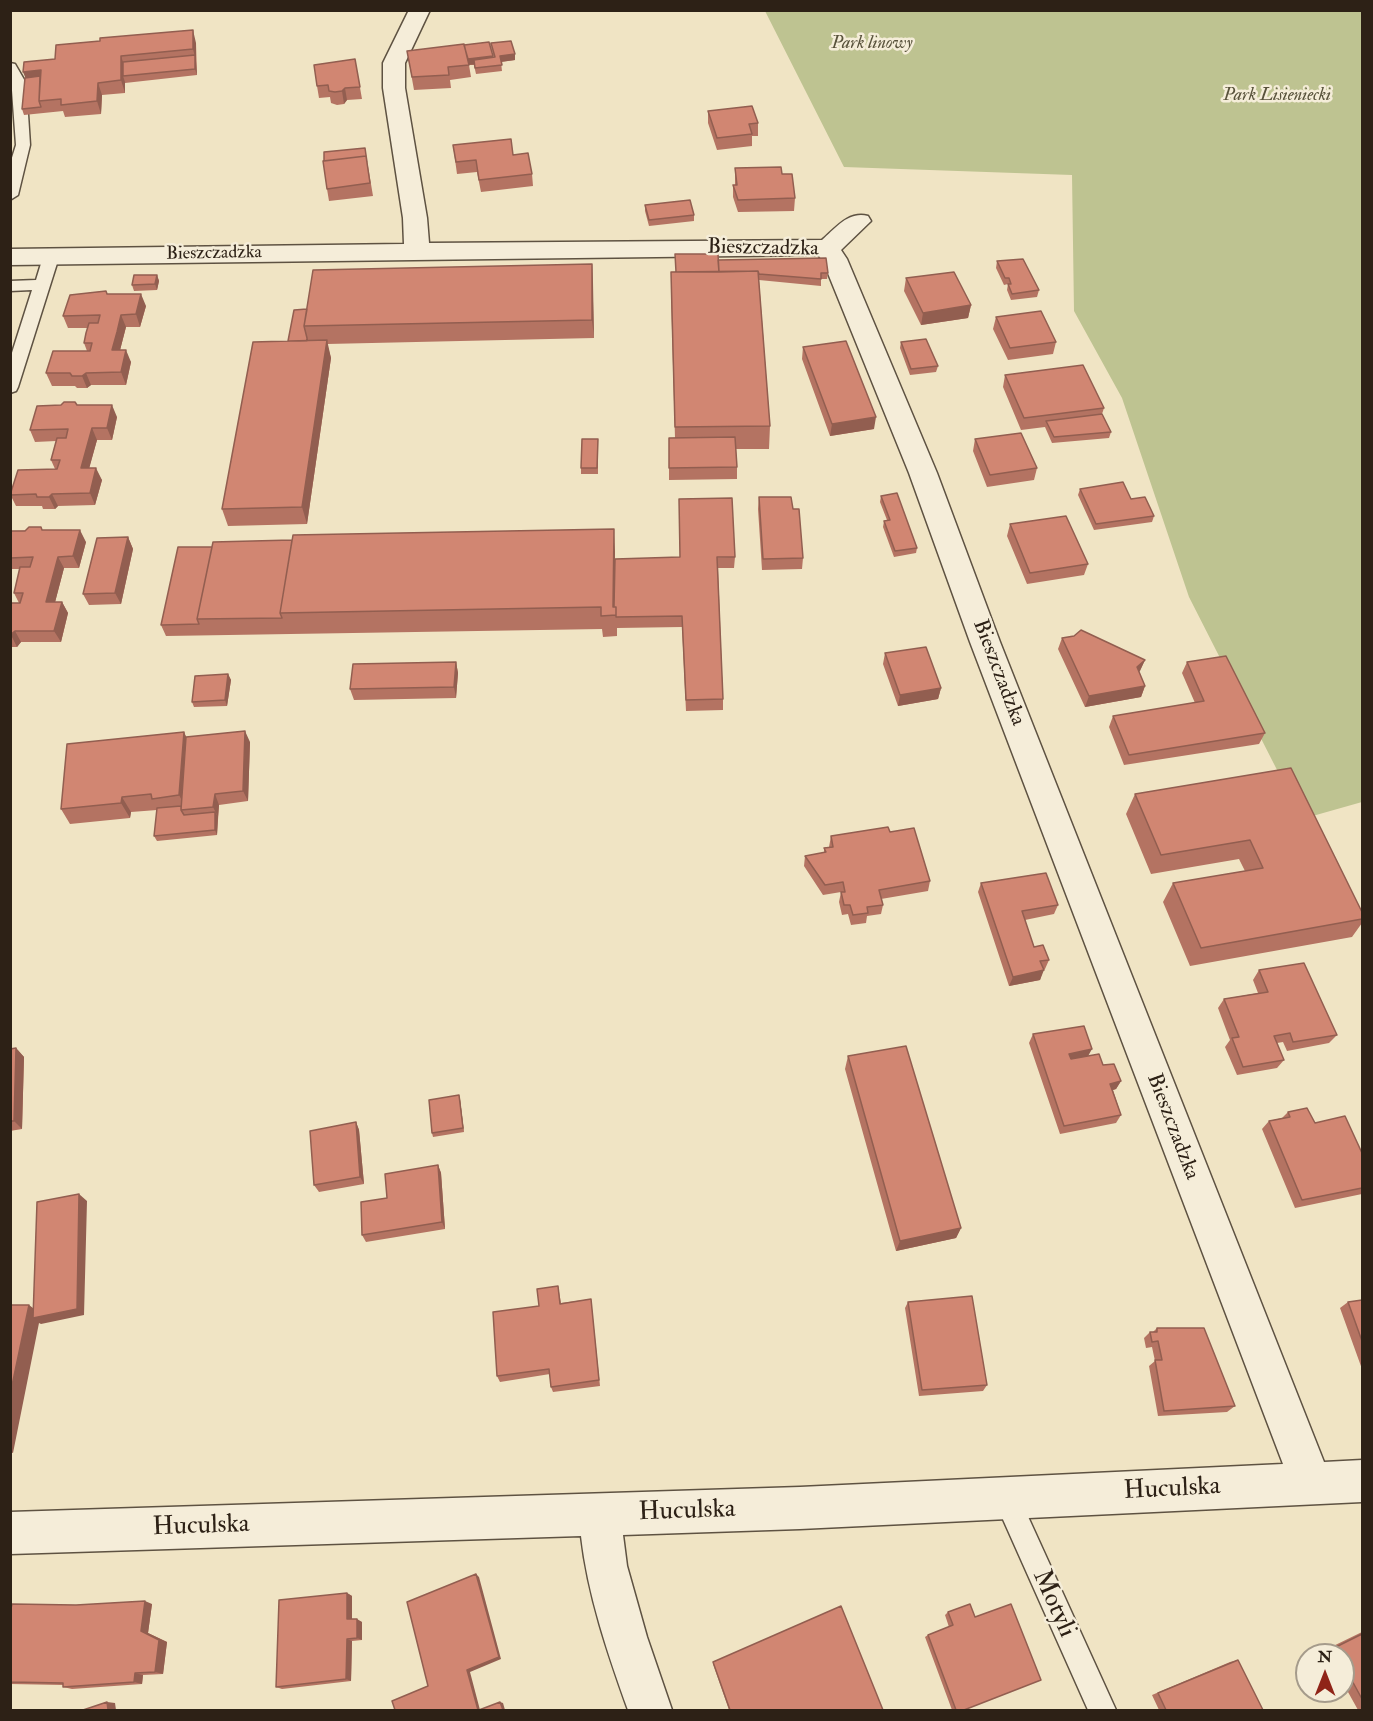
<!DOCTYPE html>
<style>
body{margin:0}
#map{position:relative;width:1373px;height:1721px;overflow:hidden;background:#f0e4c4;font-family:"IM FELL Double Pica",serif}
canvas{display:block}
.frame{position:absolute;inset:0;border:12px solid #2d2116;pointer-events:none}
.north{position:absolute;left:1295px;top:1643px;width:60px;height:60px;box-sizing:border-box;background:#f5edd9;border:2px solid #a59b8b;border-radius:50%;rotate:0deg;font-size:16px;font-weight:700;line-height:24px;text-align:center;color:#2d2116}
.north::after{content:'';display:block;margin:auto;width:21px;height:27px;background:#8f2418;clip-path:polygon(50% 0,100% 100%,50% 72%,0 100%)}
</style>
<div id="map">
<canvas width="1373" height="1721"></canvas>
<div class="frame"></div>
<div class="north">N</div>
</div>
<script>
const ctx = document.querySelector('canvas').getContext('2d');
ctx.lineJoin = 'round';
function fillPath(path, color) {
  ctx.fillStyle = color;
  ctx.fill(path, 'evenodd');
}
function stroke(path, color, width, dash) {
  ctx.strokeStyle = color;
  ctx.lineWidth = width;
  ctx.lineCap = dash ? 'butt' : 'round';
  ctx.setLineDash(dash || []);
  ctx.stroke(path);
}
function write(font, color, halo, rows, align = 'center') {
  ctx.font = font + ' "IM FELL Double Pica",serif';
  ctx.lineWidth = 5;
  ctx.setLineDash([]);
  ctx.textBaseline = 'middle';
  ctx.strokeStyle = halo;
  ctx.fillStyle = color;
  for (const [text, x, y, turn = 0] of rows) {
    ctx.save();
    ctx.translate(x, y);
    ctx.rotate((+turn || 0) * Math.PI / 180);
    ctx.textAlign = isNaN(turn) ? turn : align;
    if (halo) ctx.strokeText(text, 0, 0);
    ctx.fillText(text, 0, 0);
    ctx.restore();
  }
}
fillPath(new Path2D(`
 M765,11H1362V802L1302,819L1189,597L1122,398L1074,311L1072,175L844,167Z`), '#bec391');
const lane = new Path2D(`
 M10,63L15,64L26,83L30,145L18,195L10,200V164L16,145Z
 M51,252L59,257L18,387L16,391L10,393V359L32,290L10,291V281L36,280L43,257Z
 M1006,1484L1015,1488L1116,1710H1088L993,1497L997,1488Z`);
const street = new Path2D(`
 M409,10H430L405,63V88L427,218L429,243L822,240C836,228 848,211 868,216L871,221L841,250L847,259L937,473L1000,642L1324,1462L1362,1460V1502L800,1529L623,1535L627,1566L647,1637L672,1710H628C608,1654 588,1596 581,1536L10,1554V1512L800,1487L1283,1464L970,642L909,473L823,261L818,255L10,265V249L404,244L403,218L383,88V63Z`);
stroke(lane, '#5e5242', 3);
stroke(street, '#5e5242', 3);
fillPath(lane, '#f5edd9');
fillPath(street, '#f5edd9');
fillPath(new Path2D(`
 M196,43L197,75L125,83V93L102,95L101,114L65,117L63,111L24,115L22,109L55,59Z
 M491,43L515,54V60L501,62L502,71L476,74L474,65H469L471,77L450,80L451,88L414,90L407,51L494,57Z
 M355,59L362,99L347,100L344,104L337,105L331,103L330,97L319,98L317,86Z
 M708,111L758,123V136H752V146L717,150L708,123Z
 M453,145L513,155L532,174L533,186L481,192L477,172L457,174Z
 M365,148L373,196L329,201L327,189Z
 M735,168L782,174L795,198L794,211L738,212L733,197V185H735Z
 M645,205L694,215V221L649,226L645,211Z
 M718,260L828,273L827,279H821V286L759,280L770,426L769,449H736L737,467V479L669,480V438H675L671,295L676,272Z
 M997,261L1039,290L1037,297L1011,300L1007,290L1008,284L1004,285L996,268Z
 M592,264L594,338L327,344L331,358L307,524L228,526L222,509L288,341L307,309Z
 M157,275L159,281L157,290L134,291L132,285Z
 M906,278L971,305L968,318L921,325L904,291Z
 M107,294L146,306L140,327H126L120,350L131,362L126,385H91L87,388H77L75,386H52L46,373L87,351L84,343L88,328H68L63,316Z
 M996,317L1056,342L1053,354L1008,360L993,329Z
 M901,342L938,366L936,372L910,375L900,348Z
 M803,347L874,429L830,436L802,359Z
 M1005,375L1104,408L1102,414L1111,432L1109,438L1052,443L1045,427L1021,430L1003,387Z
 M77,405L117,417L112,440H97L89,468L102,480L95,505L58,506L55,509H43L42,506H16L10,494L55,469L51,460L56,441L35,442L30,430Z
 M598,439V474H581V468Z
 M975,439L1037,468L1034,480L987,487L973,451Z
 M1080,489L1131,499L1154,516L1152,522L1094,530L1078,495Z
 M881,496L917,548L916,553L894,557L883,527L884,521L887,520L880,502Z
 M759,497L793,509L803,558L802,569L762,570L758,509Z
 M1010,524L1088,564L1084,575L1027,584L1007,536Z
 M42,530L86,542L79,568H64L55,602H62L68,613L61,642H21L17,647H10V603H19L14,593L20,569H10V531Z
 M128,537L133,549L121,604L89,605L83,594Z
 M615,551V559L735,557L734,568H718L723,699V710L686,711L682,627L617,628V636L603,637L602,629L166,636L161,625Z
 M1062,638L1145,660L1139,672L1145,686L1141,697L1085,707L1058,649Z
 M885,653L941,688L938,699L898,706L883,664Z
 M456,662L458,673L456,698L354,700L350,689Z
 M1187,662L1265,733L1259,744L1124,765L1109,727L1113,716L1195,703L1182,673Z
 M228,674L231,680L227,706L194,707L192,702Z
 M184,732L186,737L250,742L248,801L219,805L217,835L157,841L154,836L157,810L131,812L130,818L70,824L61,809Z
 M1291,768L1362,912V923L1352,937L1190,966L1163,902L1173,883L1245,871L1239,859L1151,874L1126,814L1135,794Z
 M890,832L930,881L928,891L881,899L883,905L881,914L867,916L866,923L851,925L848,914L842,915L839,902L841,892L823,895L804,866L805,856L824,853V848L829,847L831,836Z
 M981,883L1058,905L1054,914L1025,920L1034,947L1049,960L1045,969L1043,970L1040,980L1009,986L978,892Z
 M1259,970L1337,1035L1329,1043L1287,1051L1283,1042L1277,1043L1284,1060L1277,1068L1237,1075L1225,1047L1230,1040L1218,1008L1224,999L1258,993L1253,980Z
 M1033,1034L1088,1056L1103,1065L1121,1081L1116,1089L1113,1090L1121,1115L1116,1123L1060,1134L1029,1043Z
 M16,1048L24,1057L22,1129L10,1131V1049Z
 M848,1056L961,1228L956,1238L896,1251L845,1069Z
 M459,1095L460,1099L464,1132L433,1137L432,1133Z
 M1288,1112L1315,1123L1362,1153V1194L1295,1208L1262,1129L1269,1121L1282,1118Z
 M356,1122L359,1130L364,1184L319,1192L314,1185Z
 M438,1165L441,1173L445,1229L366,1242L362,1235L387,1198Z
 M558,1286L561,1303L591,1299L600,1386L553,1392L551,1387L550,1374L500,1382L497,1376L539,1306Z
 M1362,1300V1369L1340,1308L1348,1302Z
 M908,1302L987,1385L983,1391L919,1396L905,1308Z
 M1157,1328L1235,1406L1227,1412L1158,1416L1149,1366L1155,1361L1152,1347L1146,1348L1144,1338L1150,1332H1153Z
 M347,1593L352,1596V1619L362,1622V1640L352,1641L351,1681L282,1689L276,1687Z
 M152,1604L148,1633L167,1642L163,1674L143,1675L142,1684L72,1689L63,1687V1685L10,1684V1612L76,1605Z
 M970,1604L964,1710H952L925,1637L928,1635L949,1627L945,1615L948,1612Z
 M1362,1632V1710H1358L1343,1683V1655H1327L1325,1650Z
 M1238,1660L1263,1710H1159L1152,1695L1230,1662Z
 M713,1662L883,1710H729L713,1664Z`), '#b47362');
fillPath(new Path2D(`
 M193,30L196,43V61L193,49Z
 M515,54V60L500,62V56Z
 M195,55L196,61L197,75L195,69Z
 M121,56L125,68L123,76L125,82V93L121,80Z
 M493,56L494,62L468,65L467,59Z
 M41,70L46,82L28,84L23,72Z
 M98,83L102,95L101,114L97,101Z
 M345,88L347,100L344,104L342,91Z
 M592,264L593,282L594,338L592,320Z
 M157,275L159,281L157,290L155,284Z
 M141,294L146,306L140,327L136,314Z
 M971,305L968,318L921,325L923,313Z
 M121,315L126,327L117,362L112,350Z
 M327,340L331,358L307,524L302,507Z
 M126,350L131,362L126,385L121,372Z
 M86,373L91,385L87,388L82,376Z
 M112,405L117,417L112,440L107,428Z
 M876,417L874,429L830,436L832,424Z
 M92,428L97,440L86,480L81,468Z
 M96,468L102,480L95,505L90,493Z
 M52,494L58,506L55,509L49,497Z
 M614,529L615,551L614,615L613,607Z
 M80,530L86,542L79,568L73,556Z
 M128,537L133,549L121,604L115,593Z
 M58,557L64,568L52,614L46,602Z
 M62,602L68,613L61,642L54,631Z
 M15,631L21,642L17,647L11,635Z
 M1145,660L1140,671L1132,678L1137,667Z
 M456,662L458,673L456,698L454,687Z
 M228,674L231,680L227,706L225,700Z
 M1145,686L1141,697L1085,707L1089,696Z
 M941,688L938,699L898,706L900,695Z
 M245,731L250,742L248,801L243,791Z
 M184,732L191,748L187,810L179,795Z
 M215,794L219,805L218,817L213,807Z
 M122,797L131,812L130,818L121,803Z
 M215,812L218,817L217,835L215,830Z
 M1044,970L1040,980L1009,986L1013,977Z
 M16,1048L24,1057L22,1129L14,1121Z
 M1092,1049L1087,1058L1065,1062L1069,1054Z
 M1121,1081L1116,1089L1106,1092L1110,1084Z
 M459,1095L460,1099L464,1132L463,1128Z
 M356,1122L359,1130L364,1184L360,1177Z
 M438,1165L441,1173L445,1229L442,1222Z
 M79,1194L87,1201L84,1315L41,1324L39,1323L13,1453L10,1452V1395L29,1305L41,1314Z
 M961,1228L956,1238L896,1251L900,1241Z
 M476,1574L479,1577L501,1659L470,1672L480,1710H478L467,1670Z
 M347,1593L352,1596V1622L347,1619Z
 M145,1601L152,1604L148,1633L167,1642L163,1674L155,1672L141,1631Z
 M357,1619L362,1622V1640L357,1638Z
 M347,1639L352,1641L351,1681L346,1679Z
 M135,1673L143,1675L142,1684L134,1682Z
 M107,1702L115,1703L116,1710H108Z
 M500,1702L503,1703L505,1710H503Z`), '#925e50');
const building = new Path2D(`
 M193,30V49L121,56V80L98,83L97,101L61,105V99L39,101L41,70L23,72L24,62L55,59L56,45L100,41V38Z
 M511,41L515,54L500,56L502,65L475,68L474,60L495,57L491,43Z
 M489,42L493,56L468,59L464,45Z
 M464,44L469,65L448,67L449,75L412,77L407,51Z
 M195,55V69L123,76V62Z
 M355,59L360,87L345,88L342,91L335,92L329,91L328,85L317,86L314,65Z
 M40,76L39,101L41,107L22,109L25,78Z
 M752,106L758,123L749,124L752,134L717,138L708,111Z
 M511,139L513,155L528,153L532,174L479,180L476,160L456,162L453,145Z
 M365,148L367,162L366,156L324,161V152Z
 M366,156L370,183L327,189L323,161Z
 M781,167L782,174H792L795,198L738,200L733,185H737L735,168Z
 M690,200L694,215L649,220L645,205Z
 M675,254H718L719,272H676Z
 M826,258L828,273H821V279L759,274L758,271L719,272L718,260Z
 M1023,259L1039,290L1012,294L1008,284H1011L1009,278H1005L997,261Z
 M592,264V320L304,326L313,270Z
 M758,271L770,426L675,427L671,272Z
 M954,272L971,305L923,313L906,278Z
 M134,275H157L155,284L132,285Z
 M106,291L107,294H141L136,314L121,315L117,332L112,350H126L121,372L86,373L82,376H72L70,373H46L53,351H90L92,343H84L86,333L89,323H98L100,315L63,316L70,295Z
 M307,309L304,326L307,338V341H288L294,310Z
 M1041,311L1056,342L1010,348L996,317Z
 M926,339L938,366L911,369L901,342Z
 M327,340L302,507L222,509L253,342Z
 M846,341L876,417L832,424L803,347Z
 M1083,365L1104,408L1024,418L1005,375Z
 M64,402H75L77,405H112L107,428H92L81,468H96L90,493L52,494L49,497H37L36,494L10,495L18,470L57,469L60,460H51L57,438H66L68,429L30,430L37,406L61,405Z
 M1102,414L1111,432L1054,437L1046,421Z
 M1021,433L1037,468L990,475L975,439Z
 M735,437L737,467L669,468V438Z
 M582,439H598L597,468H581Z
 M1123,482L1131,499L1145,497L1154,516L1096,524L1080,489Z
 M897,493L917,548L895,551L884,521L890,520L881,496Z
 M759,497H791L793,509H799L803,558L763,559Z
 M732,498L735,557H717L723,699L686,700L682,616L616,617V607H614L615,559L680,557L679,499Z
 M1066,516L1088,564L1030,573L1010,524Z
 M29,527H41L42,530H80L73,556L58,557L46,602H62L54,631H15L10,635V603H20L23,593H14L20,567H30L33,557L10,558V531H25Z
 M614,529L613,607H616V615L601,616V607L280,613L293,535Z
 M128,537L115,593L83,594L97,538Z
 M292,540L280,613L282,618L197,619L213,542Z
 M178,547H212L197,619L199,624L161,625Z
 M1081,630L1145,660L1137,667L1145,686L1089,696L1062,638L1074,636Z
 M926,647L941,688L900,695L885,653Z
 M1226,656L1265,733L1129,755L1113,716L1204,701L1187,662Z
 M456,662L454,687L350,689L353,664Z
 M228,674L225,700L192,702L195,676Z
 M245,731L243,791L215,794L213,807L181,810L186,737Z
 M184,732L179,795L152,799L151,794L122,797L121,803L61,809L67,744Z
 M1291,768L1362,912V919L1201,948L1173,883L1263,868L1250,840L1161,855L1135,794Z
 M181,806V810L184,815L215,812V830L154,836L157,808Z
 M888,827L890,832L914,828L930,881L879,890L883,905L867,907L868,913L853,915L850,905H844L841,892H845L843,882L825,885L805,856L826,852L824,848L833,847L831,836Z
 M1046,873L1058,905L1022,911L1034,947L1043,945L1049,960L1040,961L1044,970L1013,977L981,883Z
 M1304,963L1337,1035L1293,1042L1290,1033L1274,1036L1284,1060L1243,1067L1232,1038L1239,1037L1224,999L1268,992L1259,970Z
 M1084,1026L1092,1049L1069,1054L1071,1059L1099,1054L1103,1065L1114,1064L1121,1081L1110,1084L1121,1115L1064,1126L1033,1034Z
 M906,1046L961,1228L900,1241L848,1056Z
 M16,1048L14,1121H10V1049Z
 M459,1095L463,1128L432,1133L429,1100Z
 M1307,1108L1315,1123L1345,1116L1362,1153V1188L1302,1200L1269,1121L1290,1117L1288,1112Z
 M356,1122L360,1177L314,1185L310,1131Z
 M438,1165L442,1222L362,1235L361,1202L387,1198L385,1174Z
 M79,1194L77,1309L33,1318L37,1202Z
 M558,1286L560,1304L591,1299L599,1380L551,1387L549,1369L497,1376L493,1312L539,1306L537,1289Z
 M972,1296L987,1385L922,1390L908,1302Z
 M1362,1300V1341L1348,1302Z
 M10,1305H29L10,1395Z
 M1157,1328H1204L1235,1406L1164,1411L1155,1360H1162L1158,1341L1152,1342L1150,1332H1157Z
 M476,1574L499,1657L467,1670L478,1710H395L392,1701L428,1686L407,1602Z
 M347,1593V1619H357V1638L347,1639L346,1679L276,1687L279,1600Z
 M145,1601L141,1631L159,1640L155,1672L135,1673L134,1682L63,1687V1683L10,1682V1612L12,1604L76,1605Z
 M970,1604L975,1617L1011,1604L1041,1680L964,1710H956L928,1635L953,1625L948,1612Z
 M841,1606L883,1710H730L713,1662Z
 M1362,1634V1699L1343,1664V1655H1338L1334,1648Z
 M1238,1660L1263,1710H1166L1158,1693Z
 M107,1702L108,1710H83Z
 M500,1702L503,1710H479Z`);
fillPath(building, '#d18672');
stroke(building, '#925e50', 1.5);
write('italic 18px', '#58523b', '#f5edd9', [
 ["Park linowy",872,44],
 ["Park Lisieniecki",1277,96]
]);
write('18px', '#2d2116', '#f5edd9', [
 ["Bieszczadzka",214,254,-1]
]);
write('21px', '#2d2116', '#f5edd9', [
 ["Bieszczadzka",763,249,1],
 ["Bieszczadzka",998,673,69],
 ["Bieszczadzka",1172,1127,69]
]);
write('26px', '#2d2116', '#f5edd9', [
 ["Huculska",1172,1490,-3],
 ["Huculska",687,1512,-2],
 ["Huculska",201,1527,-2],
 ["Motyli",1053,1604,66]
]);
</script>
